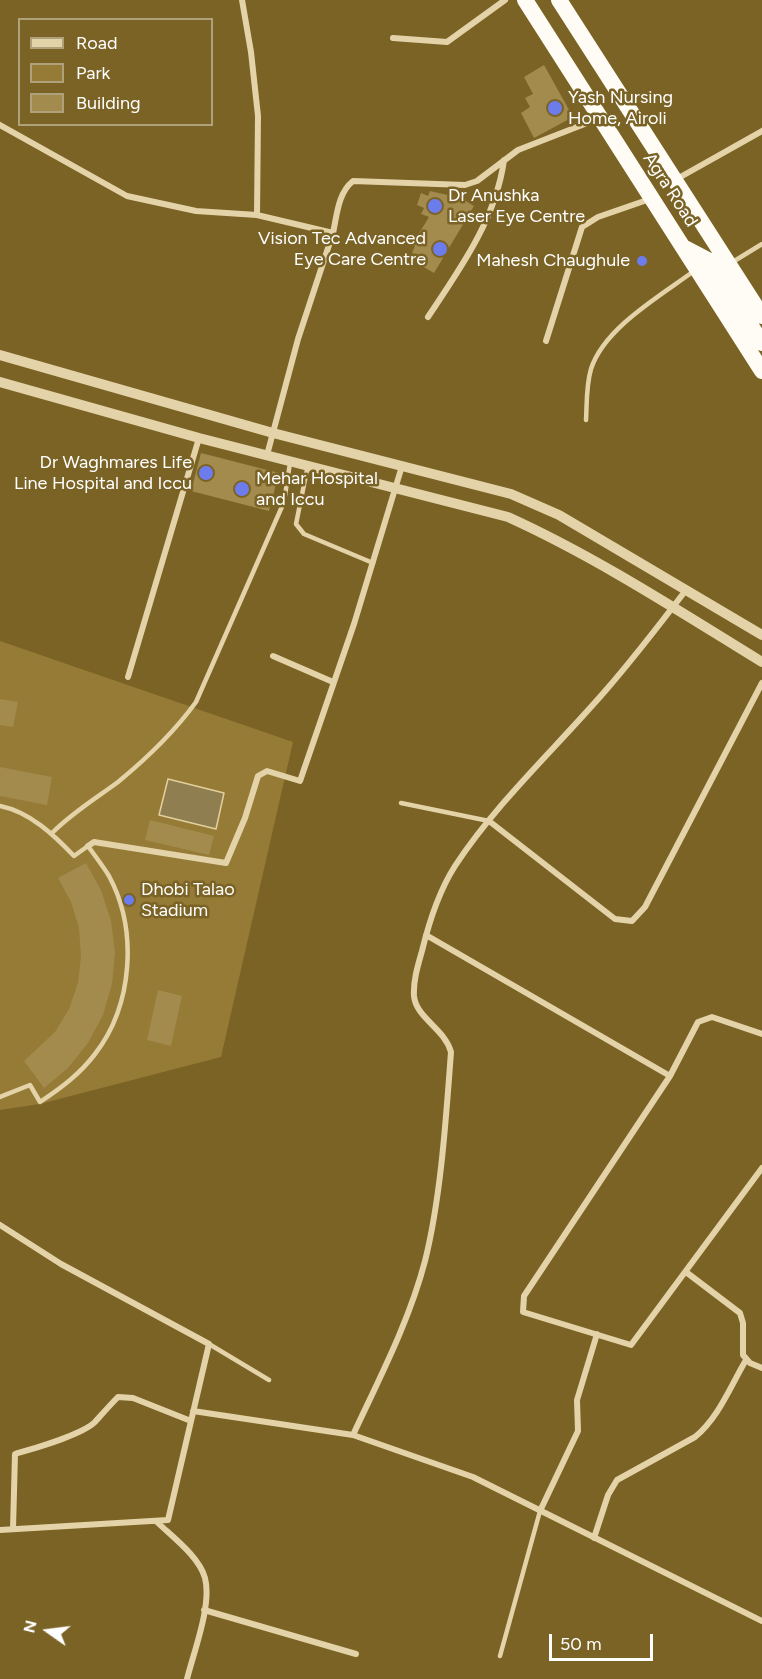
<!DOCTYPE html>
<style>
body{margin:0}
#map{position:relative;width:762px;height:1679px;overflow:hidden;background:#7a6325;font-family:Figtree,sans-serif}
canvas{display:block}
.legend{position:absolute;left:18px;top:18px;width:195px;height:108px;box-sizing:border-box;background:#7a6325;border:2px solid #afa17c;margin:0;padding:8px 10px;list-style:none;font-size:18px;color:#fff}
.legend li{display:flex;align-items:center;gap:12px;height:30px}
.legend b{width:30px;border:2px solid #afa17c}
.north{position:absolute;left:18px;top:1601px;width:60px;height:60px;-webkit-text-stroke:4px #7a6325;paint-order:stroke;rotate:284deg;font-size:16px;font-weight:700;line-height:24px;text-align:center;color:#fff}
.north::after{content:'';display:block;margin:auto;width:21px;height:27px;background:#fff;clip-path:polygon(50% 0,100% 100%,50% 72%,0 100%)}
.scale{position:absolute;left:549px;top:1634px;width:104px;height:27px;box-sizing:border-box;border:3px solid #fff;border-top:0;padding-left:8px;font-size:18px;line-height:21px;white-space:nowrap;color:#fff;-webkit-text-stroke:4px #7a6325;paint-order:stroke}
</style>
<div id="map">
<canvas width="762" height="1679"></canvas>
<ul class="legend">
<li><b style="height:8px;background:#e4d3a8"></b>Road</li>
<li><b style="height:16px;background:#957b36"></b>Park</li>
<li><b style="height:16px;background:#a38b4d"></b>Building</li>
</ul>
<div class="north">N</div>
<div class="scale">50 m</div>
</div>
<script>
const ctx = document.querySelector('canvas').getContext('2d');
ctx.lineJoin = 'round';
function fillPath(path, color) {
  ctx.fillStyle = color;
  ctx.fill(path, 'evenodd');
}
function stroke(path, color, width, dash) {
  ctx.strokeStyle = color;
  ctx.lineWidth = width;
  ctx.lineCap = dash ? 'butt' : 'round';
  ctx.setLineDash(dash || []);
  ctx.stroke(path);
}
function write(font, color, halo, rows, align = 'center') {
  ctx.font = font + ' Figtree,sans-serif';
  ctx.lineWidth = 5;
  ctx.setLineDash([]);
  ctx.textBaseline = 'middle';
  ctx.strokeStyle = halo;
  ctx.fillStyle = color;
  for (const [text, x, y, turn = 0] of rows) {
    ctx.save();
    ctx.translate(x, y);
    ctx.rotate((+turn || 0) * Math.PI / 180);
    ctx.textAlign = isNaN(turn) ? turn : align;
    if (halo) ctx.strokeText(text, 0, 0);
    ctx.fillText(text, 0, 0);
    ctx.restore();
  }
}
fillPath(new Path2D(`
 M0,641L293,742L221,1057L40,1104L0,1110Z`), '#957b36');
const water = new Path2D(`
 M168,779L224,793L216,829L159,815Z`);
fillPath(water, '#8f7e50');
stroke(water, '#e4cf9c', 1.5);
fillPath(new Path2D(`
 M544,65L573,117L534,138L521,113L530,107L525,98L533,94L524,77Z
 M430,191L461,198L474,206L434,273L422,266L426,261L412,253L415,246L412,245L429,217L421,214L424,208L417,205L421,193L428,196Z
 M201,453L279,473L269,511L191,491Z
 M0,699L18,702L13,727L0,725Z
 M0,767L52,777L47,805L0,796Z
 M150,820L214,836L209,855L145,840Z
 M86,863L101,890L111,921L115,952L112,984L103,1015L88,1043L68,1068L44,1088L24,1061L55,1032L69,1009L78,983L81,956L79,928L71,902L58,878Z
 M158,990L182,996L171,1046L147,1040Z`), '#a38b4d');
stroke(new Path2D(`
 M731,263L762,244
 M586,420C587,403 586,386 591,369C604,328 660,296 694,271
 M308,465L296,524L304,534L373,563
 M401,803L489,821
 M0,806C30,812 54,835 74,856L88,846C95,856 103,866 109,876C138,930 133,1005 95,1054C80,1074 61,1088 40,1102L30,1085L0,1097
 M52,833C73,812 95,799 118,782C146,759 175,731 196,702L284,502L290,463
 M209,1344L269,1380
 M500,1656L540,1511`), '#e4d3a8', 4.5);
stroke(new Path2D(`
 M242,0L251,52L258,116L257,215
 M393,38L447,42L505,0
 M0,125L127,196L196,211L257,215L333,233L298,339L267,455
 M675,180L762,131
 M333,233C337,215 338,193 353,181L465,185L477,181L518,150L600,118
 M428,317C460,269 496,219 504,160
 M546,341L582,227L598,217L650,199
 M273,656L333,682
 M128,677L199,438
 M489,821L615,919L632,921L645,907L762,683
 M88,846L94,842L226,863L245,818L258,776L267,771L300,781L354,624L402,466
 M426,935L670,1076
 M762,1034L712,1017L698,1022L670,1076L524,1296L523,1312L631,1345L762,1168
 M0,1225L61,1264L209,1344L168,1520L0,1530
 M686,1272L740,1313L743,1323V1355L750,1363L762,1368
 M193,1411L353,1435L473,1477L762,1621
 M353,1435C379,1379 409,1322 425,1261C441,1197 446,1118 451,1052C445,1029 416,1018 414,996C413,981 418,965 422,951C429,922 439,891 455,866C497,802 556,748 606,690C634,658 660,624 686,590
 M540,1511L578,1431L577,1400L597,1334
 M156,1521C171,1536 199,1556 205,1578C212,1605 194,1651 187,1679
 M13,1529L15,1454C35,1448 82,1435 95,1422C103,1413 110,1405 118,1397L133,1398L191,1421
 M594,1538L608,1495L617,1480L695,1437C719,1417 730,1387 746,1360
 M204,1610L356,1654`), '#e4d3a8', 6);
stroke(new Path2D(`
 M0,355L273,433L511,494L559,515L762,635
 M0,382L199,438L508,517C596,557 679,611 762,662`), '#e4d3a8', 10);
stroke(new Path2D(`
 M525,0L762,371
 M559,0L762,316
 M685,248L708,260L762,343`), '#fefcf4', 16);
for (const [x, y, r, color] of [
 [555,108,8,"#6d7ced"],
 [435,206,8,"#6d7ced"],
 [440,249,8,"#6d7ced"],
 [642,261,6,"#6d7ced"],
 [206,473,8,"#6d7ced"],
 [242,489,8,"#6d7ced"],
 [129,900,6,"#6d7ced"]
]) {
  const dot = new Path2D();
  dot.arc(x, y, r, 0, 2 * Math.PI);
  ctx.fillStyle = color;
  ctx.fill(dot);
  stroke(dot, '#7a6325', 2);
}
write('18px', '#fff', '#7a6325', [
 ["Yash Nursing",568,98],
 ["Home, Airoli",568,119],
 ["Dr Anushka",448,196],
 ["Laser Eye Centre",448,217],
 ["Vision Tec Advanced",426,239,"right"],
 ["Eye Care Centre",426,260,"right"],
 ["Mahesh Chaughule",630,261,"right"],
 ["Dr Waghmares Life",192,463,"right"],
 ["Line Hospital and Iccu",192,484,"right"],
 ["Mehar Hospital",256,479],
 ["and Iccu",256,500],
 ["Dhobi Talao",141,890],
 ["Stadium",141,911]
], 'left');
write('18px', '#fff', '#7a6325', [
 ["Agra Road",670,190,57]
]);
</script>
